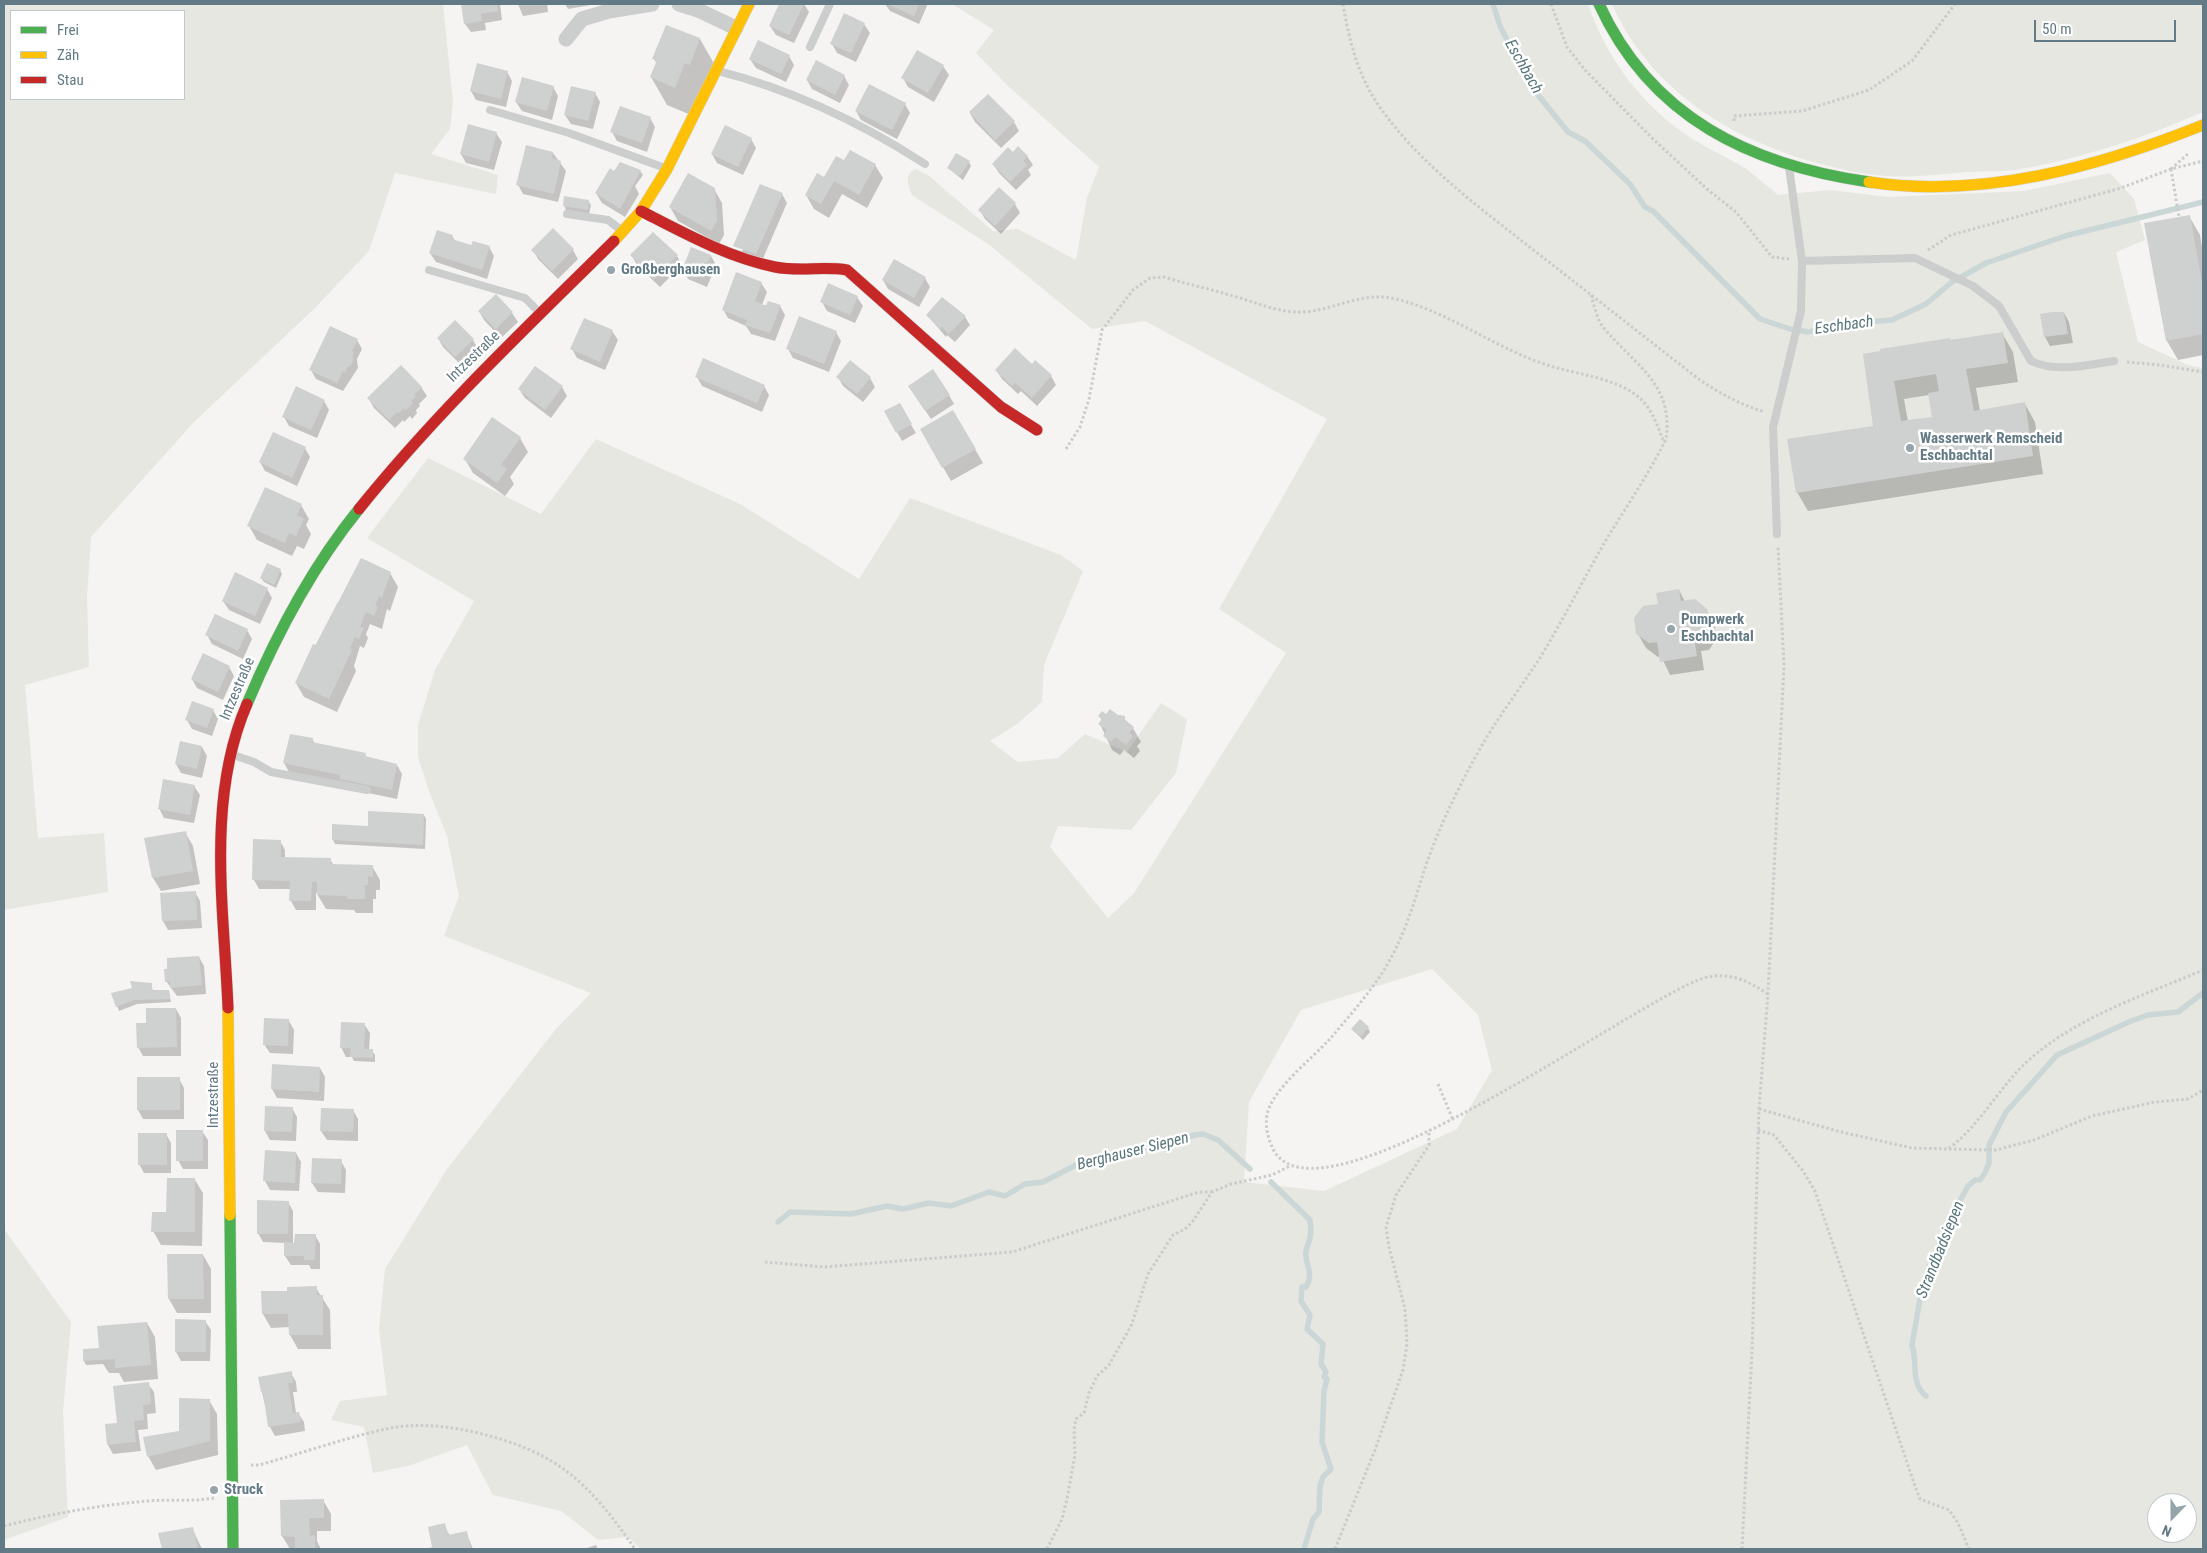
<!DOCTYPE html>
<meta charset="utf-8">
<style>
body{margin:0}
#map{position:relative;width:2207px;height:1553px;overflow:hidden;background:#f5f4f2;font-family:"Roboto Condensed",sans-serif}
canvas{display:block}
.frame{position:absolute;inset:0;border:5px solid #627a85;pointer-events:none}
.legend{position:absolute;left:10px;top:10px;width:175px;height:90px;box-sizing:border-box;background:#fff;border:1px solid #c0cace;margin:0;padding:6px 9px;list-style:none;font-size:15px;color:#627a85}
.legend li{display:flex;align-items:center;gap:10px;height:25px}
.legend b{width:25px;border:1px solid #c0cace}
.north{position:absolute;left:2147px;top:1493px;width:50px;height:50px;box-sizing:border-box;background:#fff;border:1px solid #c0cace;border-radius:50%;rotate:202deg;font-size:14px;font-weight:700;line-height:20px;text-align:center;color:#627a85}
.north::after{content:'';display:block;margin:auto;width:18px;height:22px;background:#95a5ab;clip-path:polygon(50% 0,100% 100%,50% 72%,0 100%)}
.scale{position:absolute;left:2034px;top:20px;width:142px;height:22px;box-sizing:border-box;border:2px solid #627a85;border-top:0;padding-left:6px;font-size:15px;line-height:18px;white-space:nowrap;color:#627a85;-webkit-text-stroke:4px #fff;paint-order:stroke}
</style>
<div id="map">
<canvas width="2207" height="1553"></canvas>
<div class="frame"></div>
<ul class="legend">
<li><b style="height:6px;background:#4caf50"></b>Frei</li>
<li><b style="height:6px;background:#ffc107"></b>Zäh</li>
<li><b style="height:6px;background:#c62828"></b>Stau</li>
</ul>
<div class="north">N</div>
<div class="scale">50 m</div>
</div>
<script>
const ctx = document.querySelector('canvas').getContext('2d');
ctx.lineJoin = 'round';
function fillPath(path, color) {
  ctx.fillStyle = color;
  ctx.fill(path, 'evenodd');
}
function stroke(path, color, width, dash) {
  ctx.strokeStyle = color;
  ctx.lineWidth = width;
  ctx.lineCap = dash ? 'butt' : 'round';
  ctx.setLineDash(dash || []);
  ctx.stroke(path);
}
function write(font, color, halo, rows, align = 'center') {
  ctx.font = font + ' "Roboto Condensed",sans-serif';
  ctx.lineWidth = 5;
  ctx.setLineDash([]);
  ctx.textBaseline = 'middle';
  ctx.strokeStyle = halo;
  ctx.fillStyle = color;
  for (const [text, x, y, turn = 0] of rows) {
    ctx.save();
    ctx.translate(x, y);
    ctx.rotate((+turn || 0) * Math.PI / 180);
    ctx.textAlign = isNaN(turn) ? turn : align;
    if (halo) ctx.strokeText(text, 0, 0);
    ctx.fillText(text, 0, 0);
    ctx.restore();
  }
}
fillPath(new Path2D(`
 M4,4H443L453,102L450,129L431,154L498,175L496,194L395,173L369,251L314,309L193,423L91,537L87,597L89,667L25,685L38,838L104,833L108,892L4,910ZM184,11V99H11V11Z
 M952,4H1588C1606,58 1643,107 1691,138C1709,150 1730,158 1748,170C1758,178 1768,187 1778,195L1830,190L1889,197L2024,191L2110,173L2134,199L2145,240L2116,252L2138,342L2188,365L2203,368V1549H641L628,1537L598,1540L561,1511L493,1495L467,1445L408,1466L373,1473L364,1427L331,1420L340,1401L387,1395L379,1329L385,1269L447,1169L555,1030L591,993L444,936L459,896L447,836L430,794L418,757V725L435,670L474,601L367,538L428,458L541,514L596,439L740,504L859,579L910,498L1061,555L1083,571L1044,665L1042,702L1016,725L990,741L1018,762L1058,758L1085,734L1127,752L1161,703L1187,719L1176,773L1131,830L1058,826L1050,847L1108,918L1134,893L1286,653L1219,609L1327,419L1145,321L1092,329L988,244L912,195C908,186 904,173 916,169L928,175L993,231L1018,229L1076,260L1087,198L1099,167L1009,87L976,53L994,30ZM1432,969L1478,1015L1492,1070L1457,1129L1324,1191L1244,1182L1249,1102L1301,1010ZM2157,1503H2187V1533H2157Z
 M1612,4H2203V112C2146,137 2089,156 2027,168C2007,172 1986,171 1967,172C1941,174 1913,178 1887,176C1862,175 1837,168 1813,162C1727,137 1649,88 1612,4Z
 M4,1229L71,1322L63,1412L68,1517L4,1540Z`), '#e5e7e0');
fillPath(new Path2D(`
 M462,4H500L502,20L485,23L486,30L471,32L465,24Z
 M518,4H547L548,12L523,16Z
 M565,4H590L591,5L568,9Z
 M781,4H804L809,12L794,43L776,35L770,26Z
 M885,4H926L927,6L919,24L890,11Z
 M864,24L870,33L856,62L837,53L832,44Z
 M666,26L700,39L716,67L691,115L667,105L651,77L657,64L654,59Z
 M917,52L943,66L949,75L934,102L908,87L903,78Z
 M789,56L794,65L786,82L756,68L750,59Z
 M507,72L512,81L506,107L476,100L471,91Z
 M844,76L849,85L840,103L812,89L807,80Z
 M553,87L558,96L552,120L522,111L516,102Z
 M595,93L600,102L593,129L571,124L565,115Z
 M905,104L910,113L897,139L861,120L856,111Z
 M970,113L1014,122L1019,131L1001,148L975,122Z
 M650,118L655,127L647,152L617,141L612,132Z
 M496,133L502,142L494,170L466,163L461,154Z
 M751,139L756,148L743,175L717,163L712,154Z
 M553,153L566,171L558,202L523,194L518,185Z
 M1013,154L1027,156L1033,165L1028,170L1031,175L1016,190L999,173L993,164Z
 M845,162L875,165L883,178L867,208L842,194L829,218L814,209L806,195Z
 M969,162L971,166L963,180L948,168Z
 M640,171L643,175L635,186L639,194L625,217L602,203L596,193L615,173Z
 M714,189L722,203L724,235L719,244L678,221L670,207Z
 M782,194L787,203L761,263L740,254Z
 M588,201L591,205L589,214L566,210L564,205Z
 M1015,204L1020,213L1001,234L985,219L980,210Z
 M2189,216L2200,235L2203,253V355L2178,360L2167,341L2145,224Z
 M452,236L455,241L472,247H489L494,256L487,279L436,262L430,253Z
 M533,250H573L578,259L558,279L538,259Z
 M632,256H677L682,265L660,287L637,265Z
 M711,256L716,265L707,287L688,279L683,270Z
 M925,278L930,287L919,307L888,289L883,280Z
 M761,283L767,292L762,305L780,306L785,315L775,341L751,334L746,326L728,318L723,309Z
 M496,295L512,313L518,322L501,338L484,320L479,311Z
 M857,297L863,306L855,323L827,311L822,302Z
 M2064,313L2069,322L2073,343L2050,346L2045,337L2041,315Z
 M927,315L965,317L970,325L955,342L947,335L946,337Z
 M455,321L473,340L478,349L461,365L443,347L438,338Z
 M612,331L618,340L605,370L577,358L572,349Z
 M836,332L841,341L829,372L793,358L788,349Z
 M2002,333L2013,352L2018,382L1976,388L1980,411L2025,404L2035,422L2043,474L1808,511L1797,492L1875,427L1864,355ZM1929,395L1933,418L1908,422L1904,399Z
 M357,340L362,349L357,359L358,368L343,391L316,379L311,370Z
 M1035,362L1051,376L1056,385L1037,406L1021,391L1018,394L1002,379L996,370L1032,366Z
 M697,377L764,386L769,395L762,412L702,386Z
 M838,377L870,378L875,387L863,402L843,386Z
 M421,387L427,396L419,404L420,406L416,410L417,413L412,419L410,416L404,422L403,420L395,428L374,408L369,399Z
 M562,387L567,396L551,418L525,398L519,389Z
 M915,395H949L954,404L931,419Z
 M324,401L329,410L317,438L289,426L284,417Z
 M899,405L916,433L902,441L886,412Z
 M953,411L983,463L951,481L921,429Z
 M520,438L528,452L510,477L514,484L505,496L473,473L465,459Z
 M305,448L310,457L297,486L265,471L260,462Z
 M301,505L309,519L306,525L311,534L304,549L297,546L292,556L257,540L249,526Z
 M280,570L282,574L276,588L264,582L261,578Z
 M390,573L398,587L390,611L387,609L382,629L370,624L366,634L368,638L364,648L360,646L354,666L356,671L337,712L304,697L296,683L338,602L344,604Z
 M267,589L272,598L260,624L229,610L223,601Z
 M1679,590L1685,602L1706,609L1714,624L1717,638L1709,650L1701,651L1704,670L1670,675L1661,656L1658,657L1646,648L1638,634L1659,605Z
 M247,630L252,639L243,659L212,644L207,635Z
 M229,667L234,676L223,700L197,688L192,679Z
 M213,710L218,719L212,736L192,729L187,720Z
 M1106,715H1121L1133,728L1141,742L1137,746L1140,751L1134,758L1124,750L1120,755L1112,750L1100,724L1102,721L1100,716Z
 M312,739L315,744L365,754L367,758L397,765L402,774L397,799L292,777L284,763Z
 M202,747L207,756L202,778L181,773L176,764Z
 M194,786L200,795L194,823L164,818L159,808Z
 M424,815L426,819L425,849L335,844L333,840L334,825L369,827Z
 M185,832L193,846L200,884L161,891L153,878Z
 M280,841L285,850V858L330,859L334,866H372L380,880V890H376V899H373V913H356L354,910L326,909L316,892V910H296L291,901V889H259L254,880Z
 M195,892L200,901L202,928L168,930L163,921Z
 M199,957L204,966L206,994L177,996L166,981Z
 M151,984L153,991H169L171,1002L137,1004L119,1011L113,994Z
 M176,1009L181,1018V1056H143L138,1047L148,1024Z
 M289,1021L294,1030L293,1054L270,1053L264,1044Z
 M364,1024L370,1033L369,1050L372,1051L375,1055V1062L354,1061L352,1057H346L341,1047Z
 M1368,1028L1370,1032L1363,1040L1353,1030Z
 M320,1068L325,1077L324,1101L277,1098L272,1089Z
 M179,1079L184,1088V1119H143L138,1110Z
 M292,1108L297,1117L296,1141L270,1140L265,1131Z
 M322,1109L353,1110L358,1119V1141L327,1140L321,1131Z
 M202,1131L208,1140V1169H183L178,1160Z
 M166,1134L171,1143V1173H144L139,1164Z
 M296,1153L301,1162L299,1191L270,1190L265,1181Z
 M341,1161L346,1170L345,1193L318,1192L312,1183Z
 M195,1180L203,1193L202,1246L161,1245L153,1231Z
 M288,1202L293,1211V1244L315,1235L320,1244V1269H311L309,1265H291L285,1256V1243L263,1242L258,1233Z
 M203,1255L211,1269V1313H177L169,1299Z
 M316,1288L330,1310L331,1349H298L290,1335V1327L271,1328L263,1314L288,1292Z
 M205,1321L211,1330L210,1361H181L176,1352Z
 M147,1323L155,1337L158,1379L124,1382L119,1373H109L103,1364L86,1365L84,1361L98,1349Z
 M291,1373L296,1382L297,1392H293L296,1413H298L304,1422L305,1431L275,1436L270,1427L262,1392Z
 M148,1384L154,1392L156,1413L147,1414L148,1429L138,1430L141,1451L113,1454L108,1445L118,1424Z
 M209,1400L217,1414L218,1455L156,1470L148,1456L180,1432Z
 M323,1500L331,1514V1531H317V1541L321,1549H290L282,1536Z
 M444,1525L450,1536L466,1532L473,1549H429L434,1548Z
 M192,1528L202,1549H163L160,1534Z
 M596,1545L598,1549H584Z`), '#0003');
stroke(new Path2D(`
 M1493,4L1500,26L1530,85L1568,132L1585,141L1630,184L1645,207L1653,211L1760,319L1790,329L1809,332L1830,325L1892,320L1926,304L1952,282L1986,263L2065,236L2203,202
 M1271,1182L1310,1220C1312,1238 1310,1236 1306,1251C1304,1264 1315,1272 1306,1287H1302L1301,1301L1310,1315L1307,1329L1323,1344L1321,1364L1326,1372L1324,1377L1327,1379L1324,1391L1322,1442L1331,1469L1323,1477L1320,1486L1319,1512L1313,1519L1304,1549
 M778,1222L790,1212L851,1214L887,1206L903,1209L929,1203L951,1206L989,1192L1005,1196L1025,1184L1043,1182L1084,1161L1102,1159L1113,1153L1160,1145L1195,1135L1203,1134L1218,1140L1250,1169
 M1926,1396C1910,1384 1918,1362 1912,1345L1921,1293L1930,1265L1955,1210L1968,1186L1975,1180H1980L1985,1173L1989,1163V1145L2006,1112L2057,1055L2131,1021L2148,1015L2178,1012L2203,993`), '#cbd6d7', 5.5);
fillPath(new Path2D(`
 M461,4H497L498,11L481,14L482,21L464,24Z
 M779,4H804L789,35L769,26Z
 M887,4H919L914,16Z
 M844,13L865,23L851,53L830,44Z
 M666,25L700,38L690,65L685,63L675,88L650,77L657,60L652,59Z
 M758,40L790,55L781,74L749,59Z
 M917,50L944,65L928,93L901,78Z
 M816,60L845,75L835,95L806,80Z
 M477,63L508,71L501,99L470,91Z
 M522,77L554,86L547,111L515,102Z
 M869,84L906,103L892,130L855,111Z
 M571,86L596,92L588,121L564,115Z
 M988,94L1015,121L995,140L969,112Z
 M620,106L651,117L642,143L610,132Z
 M468,124L497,132L489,162L460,154Z
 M725,125L752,138L738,167L711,154Z
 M526,145L553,152L552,158L561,161L554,194L516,185Z
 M1018,146L1028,156L1023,161L1027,165L1010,182L992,164L1008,147L1013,152Z
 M850,150L876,164L859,195L834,181L821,204L805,195L817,173L824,177L836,156L844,160Z
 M956,153L970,161L960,176L947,168Z
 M620,162L641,170L620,209L595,193L610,168L614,171Z
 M688,173L715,188L717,221L711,231L669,207Z
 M760,184L783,193L756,254L733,246Z
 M999,187L1016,203L995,226L978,210Z
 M564,196L589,200L588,210L563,206Z
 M2190,215L2203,288V334L2166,341L2144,223Z
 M553,228L574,249L552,271L531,250Z
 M437,230L453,235L452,239L471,245L473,241L490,246L482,270L429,253Z
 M653,232L678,255L654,279L630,255Z
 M691,247L711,255L702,278L682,270Z
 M894,259L926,277L914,298L882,280Z
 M736,272L762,282L755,301L766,306L768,301L781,305L770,333L745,325L747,320L722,310Z
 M828,283L858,296L850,315L820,302Z
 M496,294L513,312L496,329L478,311Z
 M942,297L966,316L949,334L942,327L940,329L926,315Z
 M2052,312H2064L2068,334L2044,337L2040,314Z
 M799,316L837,331L824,364L786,349Z
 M584,318L613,330L600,362L570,349Z
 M455,320L474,339L455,357L437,338Z
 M330,326L358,339L352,351L354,352L352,357L354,358L350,367L348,366L345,373L343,371L337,383L309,370Z
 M2003,332L2008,363L1966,369L1974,411L2025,402L2033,456L1796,493L1787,439L1873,426L1863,354L1880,351V349L1950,338V340ZM1936,374L1939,391L1928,393L1932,417L1901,421L1894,381Z
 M1015,348L1032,364L1035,360L1052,375L1032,398L1015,383L1012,386L995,370Z
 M703,358L765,385L757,403L695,377Z
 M850,360L871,377L857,394L836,377Z
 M401,365L422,387L414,395L416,396L411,401L413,403L406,410L404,408L399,413L397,412L389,420L367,398Z
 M535,366L563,386L545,410L518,389Z
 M933,369L950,395L925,411L908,386Z
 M296,386L325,400L311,430L282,417Z
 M900,403L912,424L896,433L884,411Z
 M953,410L976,449L942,468L920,429Z
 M492,417L521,437L501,465L507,469L497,483L463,459Z
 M273,432L306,447L292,478L259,462Z
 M265,487L302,504L297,515L304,519L296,536L289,533L285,543L247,526Z
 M361,558L391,572L382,598L379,596L375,606L378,607L374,616L366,612L360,627L364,628L359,639L355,637L350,648L352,650L329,699L295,683L313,644L316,645Z
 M267,563L281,569L274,585L260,578Z
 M235,572L268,588L255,616L222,601Z
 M1679,589L1681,601L1695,599L1707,609L1709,623L1701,636L1694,637L1697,656L1660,662L1657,642L1649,643L1636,634L1634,618L1643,606L1658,604L1656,593Z
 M215,614L248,629L238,651L205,635Z
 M203,653L230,666L218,692L191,679Z
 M192,701L214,709L207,728L185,720Z
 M1110,709L1118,715L1125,716V720L1134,727L1129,733L1133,736L1126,745L1115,737L1111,742L1103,736L1107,730L1098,724L1102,719L1098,716L1102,711L1106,714Z
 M290,734L313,738L312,742L366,753L365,756L397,764L392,790L340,779V775L283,763Z
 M180,741L202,746L197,769L175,764Z
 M163,779L195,785L190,815L158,809Z
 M368,811L424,814L423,845L332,840V824L368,826Z
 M186,831L193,871L152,878L144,838Z
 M253,839L281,840V857L331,858V864L373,865V877L368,876V885H365V899H347V896L317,895V882H312L311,901H289L290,881L252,880Z
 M196,891L197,920L162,921L160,893Z
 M199,956L202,985L170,988V981L165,982L164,969H167V958Z
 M130,981L152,983V990H169L170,999L134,1000L116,1007L111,993L132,988Z
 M146,1008H176L177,1047L137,1048L136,1023H146Z
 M264,1018L289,1019L288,1046L263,1045Z
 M1360,1019L1369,1027L1360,1037L1351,1029Z
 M341,1022L365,1023L364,1049H373V1058L350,1057L351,1048H340Z
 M272,1064L320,1067L319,1092L271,1089Z
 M137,1077H180V1110H137Z
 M265,1106L293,1107L292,1132L264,1131Z
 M321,1108L354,1109L353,1132L320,1131Z
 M176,1130H203V1161H176Z
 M138,1133H167V1165H138Z
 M265,1150L296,1152L295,1183L263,1181Z
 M312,1158L342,1159L341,1184L311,1183Z
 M167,1178H195V1232H151L152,1212H166Z
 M257,1200L289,1201L288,1234H257Z
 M295,1234H316L315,1260H304V1256H284V1242L294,1243Z
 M167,1254H203L204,1299H168Z
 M317,1286V1295H323V1335H289L288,1314H262L261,1291H287V1287Z
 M175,1319L206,1320V1352H175Z
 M147,1322L151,1365L115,1368V1359L83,1361V1349L99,1348L97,1326Z
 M292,1371L293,1383H288L293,1413L299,1412L301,1422L268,1427L263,1392H261L258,1377Z
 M149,1382L151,1404L143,1405L144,1420L134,1421L136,1442L107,1445L105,1424L117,1423L113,1386Z
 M179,1398L210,1399V1441L147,1457L143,1437L179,1431Z
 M324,1499V1518H309L310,1536L315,1535V1549H295V1537L281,1536L280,1500Z
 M445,1523L448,1535L467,1531L471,1549H426L432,1547L428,1527Z
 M193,1527L198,1549H162L158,1533Z`), '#cfd0d0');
const fast = new Path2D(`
 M1599,4C1651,118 1751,165 1869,182
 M247,704C276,635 311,568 359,509
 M230,1215L233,1549`);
const slow = new Path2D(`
 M1869,182C1983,199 2098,167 2203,125
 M614,241L641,211L667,169L749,4
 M228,1008L230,1215`);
const jam = new Path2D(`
 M641,211C684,233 727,257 775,267C799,272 823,266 847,270L1001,407L1037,430
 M359,509C437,412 526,328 614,241
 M228,1008C224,908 206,799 247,704`);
stroke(fast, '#d1d2d2', 12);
stroke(slow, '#d1d2d2', 12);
stroke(jam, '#d1d2d2', 12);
stroke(new Path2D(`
 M1343,4C1349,40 1358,76 1379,106C1418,162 1475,204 1527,245C1585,290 1642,335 1700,380C1721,394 1741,405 1765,412
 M1551,4L1567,47L1585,70L1653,139L1707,189L1736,212L1772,257L1789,259
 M1734,121V116L1802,111L1869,90L1912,61L1955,4
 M2171,169L2179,217
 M2171,169L2189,153
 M1928,250L1951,235L2121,188L2171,169L2203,161
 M1591,295C1594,305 1597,319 1603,327C1634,365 1674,383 1666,439C1649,474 1626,507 1606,540C1583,580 1562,622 1538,661C1524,682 1509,703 1495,724C1468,766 1438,827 1423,874C1413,907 1402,941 1384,970C1368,995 1347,1019 1328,1041C1311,1059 1271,1091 1267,1115C1265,1127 1268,1138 1273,1149C1318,1237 1640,997 1704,978C1729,971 1748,981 1768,994
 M2127,362L2160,365L2203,372
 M1066,449L1080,427L1089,399L1102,330L1133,290L1150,278L1164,277C1187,284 1210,289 1233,296C1255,302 1276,312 1299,312C1331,312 1359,292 1391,298C1449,310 1497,351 1554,367C1581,375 1613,378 1636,395C1651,406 1658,426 1664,443
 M1438,1084L1453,1120
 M1759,1109L1841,1132L1912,1148L1948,1149C1981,1125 2000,1085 2030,1059C2079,1016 2145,995 2203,970
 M1758,1130L1774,1135L1803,1171L1815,1191L1915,1486L1920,1499L1949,1510L1958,1523L1969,1549
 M1949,1149L1996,1150L2034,1140L2092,1116L2155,1102L2188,1099L2203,1090
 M765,1262L824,1267L1012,1252L1199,1192H1211
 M251,1465H259C303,1453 347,1437 391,1428C418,1423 447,1426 474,1432C556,1451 588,1481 635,1549
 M4,1526C51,1514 99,1505 148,1501C170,1499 191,1502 214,1498
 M1047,1549L1062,1519L1067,1499L1075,1455L1074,1430L1076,1419L1084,1413L1089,1393L1097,1376L1109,1365L1131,1326L1148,1274L1173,1235L1185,1229L1193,1221L1212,1192L1231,1184L1272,1175L1290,1166
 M1335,1549L1375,1450L1403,1370L1407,1344L1405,1309L1389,1247L1386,1227L1396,1195L1429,1145V1130
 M1742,1549L1752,1351L1759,1109L1768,994L1784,665L1778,546`), '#cacbcc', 3, [2.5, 2.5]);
stroke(new Path2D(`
 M810,47L830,4
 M718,71C794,90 860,122 925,164
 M490,110L569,133L665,168
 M567,214L608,220L621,230
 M1802,261L1915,258L1973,286L1999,306L2031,361C2056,373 2087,365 2114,361
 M429,270L525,298L539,312
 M1777,534L1773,427L1801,311L1802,261L1789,167
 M233,755L254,762L271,772L367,790`), '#cccdcd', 8);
stroke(new Path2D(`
 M679,4L698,10L736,28
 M566,39L582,19L609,11L652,4`), '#cccdcd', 15);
stroke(fast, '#4caf50', 11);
stroke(slow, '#ffc107', 11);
stroke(jam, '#c62828', 11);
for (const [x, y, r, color] of [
 [611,270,5,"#95a5ab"],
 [1910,448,5,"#95a5ab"],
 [1671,629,5,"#95a5ab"],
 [214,1490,5,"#95a5ab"]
]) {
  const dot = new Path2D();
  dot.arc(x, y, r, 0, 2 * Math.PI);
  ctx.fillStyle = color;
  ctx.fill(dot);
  stroke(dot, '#fff', 2);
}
write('bold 15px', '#627a85', '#fff', [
 ["Großberghausen",621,270],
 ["Wasserwerk Remscheid",1920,439],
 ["Eschbachtal",1920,456],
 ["Pumpwerk",1681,620],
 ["Eschbachtal",1681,637],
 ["Struck",224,1490]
], 'left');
write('15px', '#627a85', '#fff', [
 ["Intzestraße",474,357,-44],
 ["Intzestraße",238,689,-67],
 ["Intzestraße",214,1095,-90]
]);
write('italic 16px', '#59767b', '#fff', [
 ["Eschbach",1523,67,60],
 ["Eschbach",1844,326,-8],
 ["Berghauser Siepen",1133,1152,-14],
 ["Strandbadsiepen",1941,1250,-68]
]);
</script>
